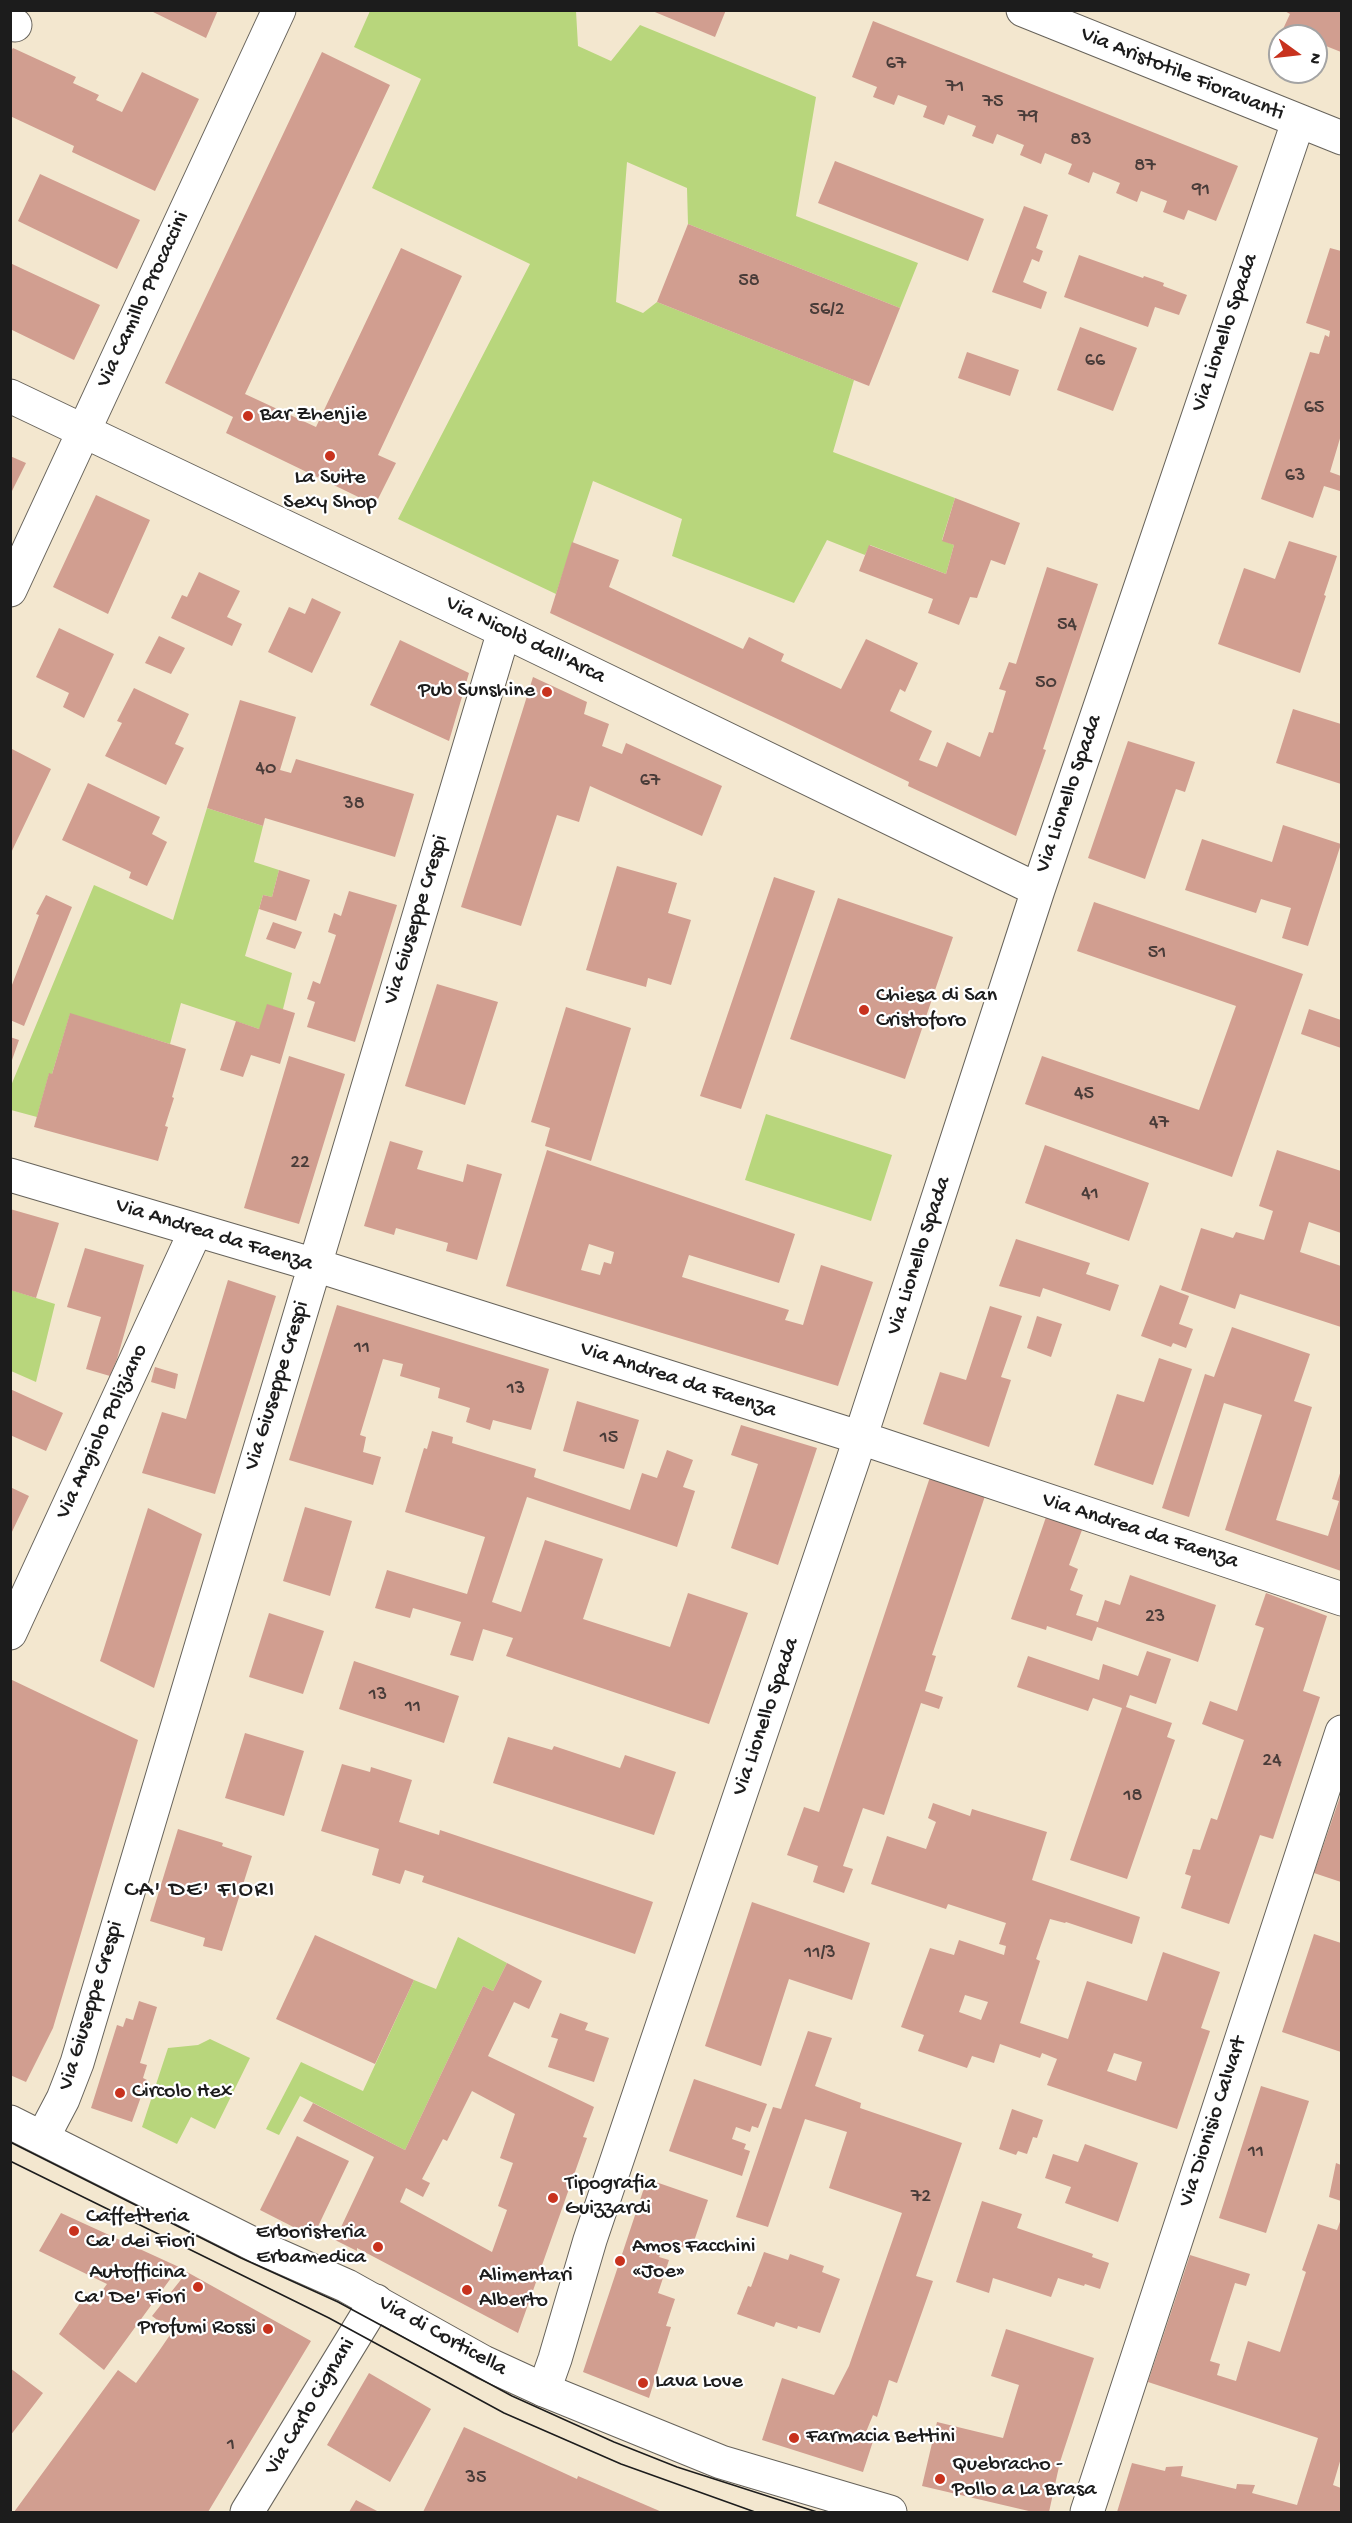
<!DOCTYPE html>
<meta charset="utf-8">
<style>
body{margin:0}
#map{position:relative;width:1352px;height:2523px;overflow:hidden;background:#f3e7cf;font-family:"Gochi Hand",sans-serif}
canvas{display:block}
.frame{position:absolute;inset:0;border:12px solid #1c1c1c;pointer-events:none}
.north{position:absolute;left:1268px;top:24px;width:60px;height:60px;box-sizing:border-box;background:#fff;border:2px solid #a4a4a4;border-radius:50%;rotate:105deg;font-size:16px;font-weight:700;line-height:24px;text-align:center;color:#1c1c1c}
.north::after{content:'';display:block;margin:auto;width:21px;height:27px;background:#c8321e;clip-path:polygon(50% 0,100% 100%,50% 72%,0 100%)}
</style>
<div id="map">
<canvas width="1352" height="2523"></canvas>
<div class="frame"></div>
<div class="north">N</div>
</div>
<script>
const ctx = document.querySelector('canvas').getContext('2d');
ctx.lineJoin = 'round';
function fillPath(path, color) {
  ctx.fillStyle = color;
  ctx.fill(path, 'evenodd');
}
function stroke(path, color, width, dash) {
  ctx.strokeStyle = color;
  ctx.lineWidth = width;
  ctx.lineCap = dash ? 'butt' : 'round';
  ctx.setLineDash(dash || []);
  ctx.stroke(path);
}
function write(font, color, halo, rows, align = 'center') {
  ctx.font = font + ' "Gochi Hand",sans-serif';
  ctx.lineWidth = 4.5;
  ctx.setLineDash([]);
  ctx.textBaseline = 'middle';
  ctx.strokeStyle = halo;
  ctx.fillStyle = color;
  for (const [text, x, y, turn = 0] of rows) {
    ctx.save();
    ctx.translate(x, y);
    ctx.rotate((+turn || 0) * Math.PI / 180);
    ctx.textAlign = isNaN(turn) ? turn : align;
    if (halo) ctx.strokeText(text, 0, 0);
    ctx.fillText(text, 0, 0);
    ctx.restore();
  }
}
fillPath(new Path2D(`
 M370,11H576L578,46L611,61L640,25L816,97L796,216L918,263L900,308L688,224L687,188L627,162L616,302L643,313L657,302L854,380L833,452L955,498L942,540L954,545L946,574L870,545L865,555L827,540L794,603L672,556L682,519L593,481L556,594L398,519L530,264L372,188L421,79L354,47Z
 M207,808L263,826L254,862L279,870L272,897L263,895L245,956L292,973L283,1009L259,1029L181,1003L170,1044L70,1014L52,1074H49L37,1117L11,1110L10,1088L94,885L173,920Z
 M766,1114L892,1155L871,1221L745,1180Z
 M11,1290L55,1304L36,1382L11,1371Z
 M458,1937L507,1963L493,1991L483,1986L405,2150L300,2096L279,2135L266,2129L301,2062L363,2091L414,1980L436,1989Z
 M210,2039L250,2058L215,2129L191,2117L177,2144L142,2127L168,2048L198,2045Z`), '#b8d67c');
fillPath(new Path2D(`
 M149,10H218L206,38Z
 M650,10H726L715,37Z
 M1283,10H1341V52L1316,42V36H1300L1283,29L1290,14Z
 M873,21L1238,166L1216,221L1188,210L1184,220L1163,212L1167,201L1141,191L1137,202L1116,193L1120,183L1093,172L1089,183L1068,174L1072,164L1045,153L1041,164L1020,155L1024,145L997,134L993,144L972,136L976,126L948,115L944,125L923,117L927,106L898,95L894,105L873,97L877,87L852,77Z
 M13,48L76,77L73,83L99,95L96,100L122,112L142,72L199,99L155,191L72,152L74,146L10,116V53Z
 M322,52L390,85L245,394L316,427L401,248L462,276L378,455L396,463L375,505L226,433L233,417L165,383Z
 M835,161L984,219L968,261L818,203Z
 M40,174L140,220L117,269L18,221Z
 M1024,206L1048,215L1036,248L1043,251L1039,262L1032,259L1023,282L1047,292L1041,309L992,292Z
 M688,224L900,308L869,386L657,302Z
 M1330,248L1341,251V435L1330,472L1341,476V486L1340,491L1324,486L1313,518L1261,499L1310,352L1319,354L1325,335L1329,337L1330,331L1306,323Z
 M1079,255L1143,278L1144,276L1164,283L1163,286L1187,295L1179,315L1155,307L1148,327L1064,297Z
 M10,263L100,305L74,360L10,329Z
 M1080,327L1137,348L1113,411L1057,390Z
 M967,352L1019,370L1010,396L958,378Z
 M10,456L26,463L10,495Z
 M96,495L150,520L108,614L53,587Z
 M955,498L1020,523L1005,565L991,560L977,598L970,597L959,625L928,613L933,599L859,571L869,545L946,574L954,545L942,541Z
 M1289,541L1337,556L1324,595L1326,596L1300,673L1218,644L1244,568L1275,579Z
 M572,542L619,560L609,587L743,649L749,637L784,654L781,661L841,689L866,639L918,663L905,692L900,689L890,711L932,731L919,760L937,767L947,742L980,757L989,732L993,733L1006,691L999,689L1009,662L1016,664L1047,567L1098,584L1043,749L1046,750L1016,836L908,786L909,782L784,722L550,613Z
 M199,572L240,591L227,617L242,624L232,646L171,618L182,595L187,597Z
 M312,598L341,612L312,673L268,652L289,607L305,614Z
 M59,628L114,654L84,718L63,707L69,693L36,677Z
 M159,636L185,648L171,674L145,663Z
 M400,640L469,673L449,741L370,705Z
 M533,677L587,702L584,714L609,724L602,746L622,754L626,743L722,786L702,836L590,786L579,822L557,815L521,926L461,907Z
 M134,688L189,714L175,744L184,748L166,785L105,756L122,723L117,721Z
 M240,700L296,717L280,770L291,773L296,759L414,794L395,857L265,818L263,826L207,808Z
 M1293,709L1341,724V784L1276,763Z
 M1128,741L1195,762L1185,792L1176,789L1145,879L1088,858Z
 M10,748L51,769L10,855Z
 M88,783L160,817L152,834L167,842L147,886L129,878L131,872L62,840Z
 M1283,825L1341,844L1308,946L1282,938L1291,908L1261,899L1256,913L1185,890L1202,839L1272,862Z
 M617,866L677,883L668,913L691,920L671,985L648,978L646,987L586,970Z
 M279,870L310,880L296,921L259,909L263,895L272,897Z
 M774,877L815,891L741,1109L700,1096Z
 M349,891L397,905L355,1042L307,1027L315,1002L307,999L313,981L320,984L336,935L328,932L334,913L341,916Z
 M46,895L72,907L24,1026L10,1020V990L39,915L36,914Z
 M838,898L953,937L905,1079L790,1039Z
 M1094,902L1303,974L1232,1177L1025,1104L1042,1056L1199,1110L1236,1006L1077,951Z
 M273,922L302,932L295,949L266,939Z
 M437,984L498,1002L465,1105L405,1086Z
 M267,1004L295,1013L280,1064L251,1055L243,1077L220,1070L236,1021L259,1029Z
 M566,1007L631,1028L591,1161L545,1146L550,1128L531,1122Z
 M1309,1009L1341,1020V1048L1301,1034Z
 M70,1013L186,1049L172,1097L174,1098L165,1126L168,1127L158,1161L34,1127L49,1073L52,1074Z
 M10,1037L19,1040L11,1063H10Z
 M289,1056L345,1074L299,1224L244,1208Z
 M390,1141L423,1151L417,1169L463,1182L467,1164L502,1174L477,1260L446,1251L448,1243L396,1228L394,1235L364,1226Z
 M1045,1145L1149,1183L1129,1241L1025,1203Z
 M547,1150L795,1234L779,1283L689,1255L682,1277L789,1310L785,1320L803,1325L821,1265L873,1282L838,1386L506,1286ZM589,1244L614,1252L611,1264L604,1262L600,1275L581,1270Z
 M1277,1150L1341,1171V1233L1309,1222L1300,1252L1341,1266V1327L1240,1294L1235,1309L1181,1290L1201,1228L1233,1238L1236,1232L1264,1240L1273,1211L1259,1206Z
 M10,1209L59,1223L36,1298L10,1290Z
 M1016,1239L1090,1263L1086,1274L1119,1285L1110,1311L1043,1288L1040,1297L999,1286Z
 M85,1248L144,1265L117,1359L110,1376L86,1369L101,1317L67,1307Z
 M228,1280L276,1296L215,1494L142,1473L162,1412L186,1419Z
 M1160,1285L1189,1296L1179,1324L1193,1329L1186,1348L1173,1343L1171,1347L1141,1336Z
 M337,1305L549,1369L531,1430L493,1420L490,1430L466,1422L470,1408L438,1398L440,1388L400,1376L403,1364L383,1359L360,1435L366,1437L363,1452L381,1457L373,1485L289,1460Z
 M990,1306L1022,1316L1001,1377L1011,1380L989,1447L923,1424L940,1372L966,1380Z
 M1037,1316L1062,1324L1051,1357L1027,1348Z
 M1232,1327L1310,1354L1294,1401L1312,1407L1276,1520L1328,1536L1339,1501L1332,1499L1341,1470V1571L1225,1530L1262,1415L1224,1403L1189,1517L1162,1508L1205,1374L1214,1377Z
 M1159,1358L1192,1369L1153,1485L1094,1465L1117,1394L1144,1402Z
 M155,1367L178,1374L175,1389L151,1382Z
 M10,1389L63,1413L46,1451L10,1435Z
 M577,1401L639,1420L624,1469L563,1451Z
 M741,1425L817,1448L778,1565L731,1548L758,1464L731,1455Z
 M432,1431L453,1437L452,1443L536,1469L534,1477L630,1510L642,1473L657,1478L667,1450L693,1460L683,1487L695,1491L677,1547L527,1497L492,1602L521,1612L545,1540L603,1559L583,1619L670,1647L688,1593L748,1613L709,1724L506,1656L513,1638L483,1629L473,1661L450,1655L461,1622L413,1608L410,1618L375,1608L387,1570L467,1594L485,1537L405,1512L424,1448L427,1449Z
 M930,1477L985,1496L932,1655L936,1656L925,1691L943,1697L939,1709L921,1703L884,1815L863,1808L843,1866L853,1869L844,1893L813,1882L818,1866L787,1855L804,1807L819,1812Z
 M10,1487L29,1496L10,1536Z
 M305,1507L352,1521L330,1596L283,1581Z
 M148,1508L202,1534L154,1688L100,1661Z
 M1046,1517L1082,1530L1069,1565L1078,1569L1070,1590L1083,1595L1076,1615L1098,1622L1105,1600L1120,1605L1130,1575L1216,1605L1198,1662L1097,1627L1092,1641L1047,1626L1046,1630L1011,1619Z
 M1266,1593L1327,1616L1303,1691L1320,1697L1273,1839L1260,1835L1229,1924L1181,1908L1191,1876L1185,1874L1193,1849L1200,1850L1211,1818L1217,1820L1244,1740L1202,1724L1210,1701L1237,1711L1264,1628L1255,1625Z
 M269,1613L324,1631L303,1694L249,1677Z
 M1147,1651L1171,1659L1156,1704L1130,1695L1126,1707L1172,1723L1167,1737L1175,1740L1127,1879L1070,1860L1122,1708L1093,1698L1088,1711L1017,1687L1028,1656L1099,1680L1103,1664L1138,1676Z
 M354,1661L459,1696L444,1743L339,1709Z
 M10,1679L138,1740L53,2028L26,2082L10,2075Z
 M245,1733L304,1751L284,1816L225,1798Z
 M508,1737L552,1750L554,1746L620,1768L625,1755L676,1772L654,1835L493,1783Z
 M342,1764L370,1772L371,1767L412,1780L399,1822L439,1835L440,1830L653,1902L635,1954L422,1882L424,1876L405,1870L400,1884L372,1875L379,1849L321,1831Z
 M1341,1794V1882L1314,1873Z
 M933,1803L970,1816L972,1809L1047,1832L1032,1880L1140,1917L1132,1944L1066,1922L1065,1923L1050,1919L1036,1959L1040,1961L1020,2023L1068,2039L1087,1981L1147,2001L1163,1952L1220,1972L1201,2028L1210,2031L1177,2129L1047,2085L1057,2059L1042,2053L1040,2058L1000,2044L994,2063L972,2056L967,2068L918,2051L924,2035L901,2027L930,1948L954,1955L959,1940L1004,1955L1006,1946L999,1944L1006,1923L948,1904L946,1909L871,1884L887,1836L926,1849L936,1822L928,1818ZM965,1995L988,2002L981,2020L959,2012ZM1114,2053L1142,2062L1136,2081L1107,2071Z
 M178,1829L223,1843L222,1846L252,1856L222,1951L203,1946L205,1938L150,1921Z
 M752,1902L870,1943L852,2000L789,1979L761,2066L705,2046Z
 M1314,1934L1341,1943V2052L1282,2032Z
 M315,1935L414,1980L375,2064L276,2019Z
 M507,1963L542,1981L529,2009L514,2002L488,2056L594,2107L583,2137L587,2138L518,2333L357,2248V2251L335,2240L374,2157L303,2121L313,2103L405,2150L483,1986L493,1991ZM472,2091L515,2114L500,2158L513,2163L498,2206L507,2210L492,2252L400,2202L406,2188L423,2197L430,2183L422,2179L443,2139L447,2141Z
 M139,2001L157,2007L140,2063L147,2065L143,2078L147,2080L132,2122L91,2108L117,2025L123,2027L126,2018L133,2020Z
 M560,2013L588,2023L585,2030L609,2038L594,2082L548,2067L558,2039L551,2037Z
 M808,2031L832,2038L815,2086L861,2103L860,2108L962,2143L916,2276L933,2281L897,2383L889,2380L877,2417L873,2415L866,2432L875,2435L863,2472L762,2440L782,2378L834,2395L849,2366L902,2213L829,2188L847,2132L805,2119L768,2227L736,2217L773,2107L781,2109Z
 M694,2079L767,2104L758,2128L752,2126L750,2132L736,2127L732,2139L746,2144L744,2149L750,2151L742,2176L669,2151Z
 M1261,2086L1309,2101L1266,2233L1219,2218Z
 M1012,2109L1043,2120L1037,2138L1033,2137L1027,2154L1018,2151L1016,2155L999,2149Z
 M297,2136L349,2161L313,2237L260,2210Z
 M1085,2144L1138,2163L1118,2222L1065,2203L1071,2187L1045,2178L1053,2154L1078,2162Z
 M1336,2163L1341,2165V2201L1329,2197Z
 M647,2179L708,2200L691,2250L665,2241L659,2257L669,2260L658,2293L675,2299L666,2326L671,2327L649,2398L583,2372Z
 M982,2201L1022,2214L1017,2228L1093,2254L1092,2257L1109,2263L1100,2289L1085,2284L1084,2286L1058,2278L1051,2297L993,2278L989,2293L956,2282Z
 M61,2213L179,2267L104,2370L59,2334L82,2300L91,2306L107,2284L39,2251Z
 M1341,2219V2458L1333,2485L1341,2488V2512H1117L1132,2463L1165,2471L1166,2467L1183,2466L1181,2476L1236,2489L1237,2484L1255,2485L1252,2493L1297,2505L1318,2438L1148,2382L1190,2255L1250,2274L1246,2286L1235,2283L1210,2361L1220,2364L1217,2375L1236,2381L1248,2341L1280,2352L1306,2272L1302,2270L1318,2224L1337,2230Z
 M764,2252L788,2260L790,2254L824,2266L822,2272L840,2279L820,2333L798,2326L797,2329L776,2322L774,2327L737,2314L748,2286L751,2287Z
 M187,2272L311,2341L208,2512H14L118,2370L136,2383L159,2351L174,2329L162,2320L160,2322L152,2316Z
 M1006,2329L1094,2358L1060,2462L1049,2512H1033L922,2486L937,2422L1003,2438L1019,2385L991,2376Z
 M10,2368L43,2393L10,2436Z
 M369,2373L431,2409L390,2482L327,2445Z
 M464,2427L577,2479L578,2476L662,2512H423Z
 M356,2500L379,2512H349Z`), '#d19e90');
const minor = new Path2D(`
 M1023,10L1342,138
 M10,23L15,25
 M10,396L504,631L1038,890
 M10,590L279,10
 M10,1175L315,1265L861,1438L1342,1599
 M10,1633L196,1230
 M43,2137L63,2099L77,2063L504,631
 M544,2390L555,2359L590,2240L853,1460L1038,890L1298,122
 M247,2512L376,2301
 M1087,2512L1342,1732`);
const major = new Path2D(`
 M10,2122L259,2247L347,2286L483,2362L544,2390L721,2462L890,2512`);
stroke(minor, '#67635b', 35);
stroke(major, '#67635b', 35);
stroke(minor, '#fff', 33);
stroke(major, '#fff', 33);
stroke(new Path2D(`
 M10,2142L241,2258L338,2302L512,2396L614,2442L677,2467L817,2512
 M10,2161L329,2318L504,2413L621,2464L755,2512`), '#1c1c1c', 1.5);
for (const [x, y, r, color] of [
 [248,416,6,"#c8321e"],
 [330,456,6,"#c8321e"],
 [547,692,6,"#c8321e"],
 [864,1010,6,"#c8321e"],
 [120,2093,6,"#c8321e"],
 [553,2198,6,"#c8321e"],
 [74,2231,6,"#c8321e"],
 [378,2247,6,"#c8321e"],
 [620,2261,6,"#c8321e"],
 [198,2287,6,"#c8321e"],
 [467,2290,6,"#c8321e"],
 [268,2329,6,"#c8321e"],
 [643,2383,6,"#c8321e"],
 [794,2438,6,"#c8321e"],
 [940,2479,6,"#c8321e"]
]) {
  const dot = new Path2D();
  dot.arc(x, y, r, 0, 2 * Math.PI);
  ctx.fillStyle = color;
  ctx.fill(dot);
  stroke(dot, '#fff', 2);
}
write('20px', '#493c39', null, [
 ["67",896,65],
 ["71",955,88],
 ["75",993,103],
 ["79",1028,118],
 ["83",1081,141],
 ["87",1145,167],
 ["91",1201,191],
 ["58",749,282],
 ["56/2",827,311],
 ["66",1095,362],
 ["65",1314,409],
 ["63",1295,477],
 ["54",1067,626],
 ["50",1046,684],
 ["40",266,770],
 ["67",650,782],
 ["38",354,805],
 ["51",1157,954],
 ["45",1084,1095],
 ["47",1159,1124],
 ["22",300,1164],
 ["41",1090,1195],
 ["11",362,1349],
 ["13",516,1390],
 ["15",609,1439],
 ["23",1155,1618],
 ["13",378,1696],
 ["11",413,1708],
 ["24",1272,1762],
 ["18",1133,1797],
 ["11/3",820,1954],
 ["11",1256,2153],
 ["72",921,2198],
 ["1",231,2446],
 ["35",476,2479]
]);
write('22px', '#1c1c1c', '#fff', [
 ["Via Aristotile Fioravanti",1182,75,22],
 ["Via Camillo Procaccini",144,300,-65],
 ["Via Lionello Spada",1226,333,-71],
 ["Via Nicolò dall'Arca",525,641,26],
 ["Via Lionello Spada",1070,794,-71],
 ["Via Giuseppe Crespi",417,920,-73],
 ["Via Andrea da Faenza",214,1236,17],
 ["Via Lionello Spada",920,1256,-72],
 ["Via Andrea da Faenza",678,1381,18],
 ["Via Giuseppe Crespi",278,1386,-73],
 ["Via Angiolo Poliziano",103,1432,-65],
 ["Via Andrea da Faenza",1140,1532,18],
 ["Via Lionello Spada",767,1717,-71],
 ["Via Giuseppe Crespi",92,2006,-73],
 ["Via Dionisio Calvart",1214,2122,-72],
 ["Via di Corticella",442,2337,29],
 ["Via Carlo Cignani",311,2407,-59]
]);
write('22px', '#1c1c1c', '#fff', [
 ["Bar Zhenjie",260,416],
 ["La Suite",330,479,"center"],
 ["Sexy Shop",330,504,"center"],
 ["Pub Sunshine",535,692,"right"],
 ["Chiesa di San",876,997],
 ["Cristoforo",876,1022],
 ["Circolo Hex",132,2093],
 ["Tipografia",565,2185],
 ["Guizzardi",565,2210],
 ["Caffetteria",86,2218],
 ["Ca' dei Fiori",86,2243],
 ["Erboristeria",366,2234,"right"],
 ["Erbamedica",366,2259,"right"],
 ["Amos Facchini",632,2248],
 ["«Joe»",632,2273],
 ["Autofficina",186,2274,"right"],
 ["Ca' De' Fiori",186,2299,"right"],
 ["Alimentari",479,2277],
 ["Alberto",479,2302],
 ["Profumi Rossi",256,2329,"right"],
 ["Lava Love",655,2383],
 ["Farmacia Bettini",806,2438],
 ["Quebracho -",952,2466],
 ["Pollo a La Brasa",952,2491]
], 'left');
ctx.letterSpacing = '1.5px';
write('24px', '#1c1c1c', '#fff', [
 ["CA' DE' FIORI",200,1891]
]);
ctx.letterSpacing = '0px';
</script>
